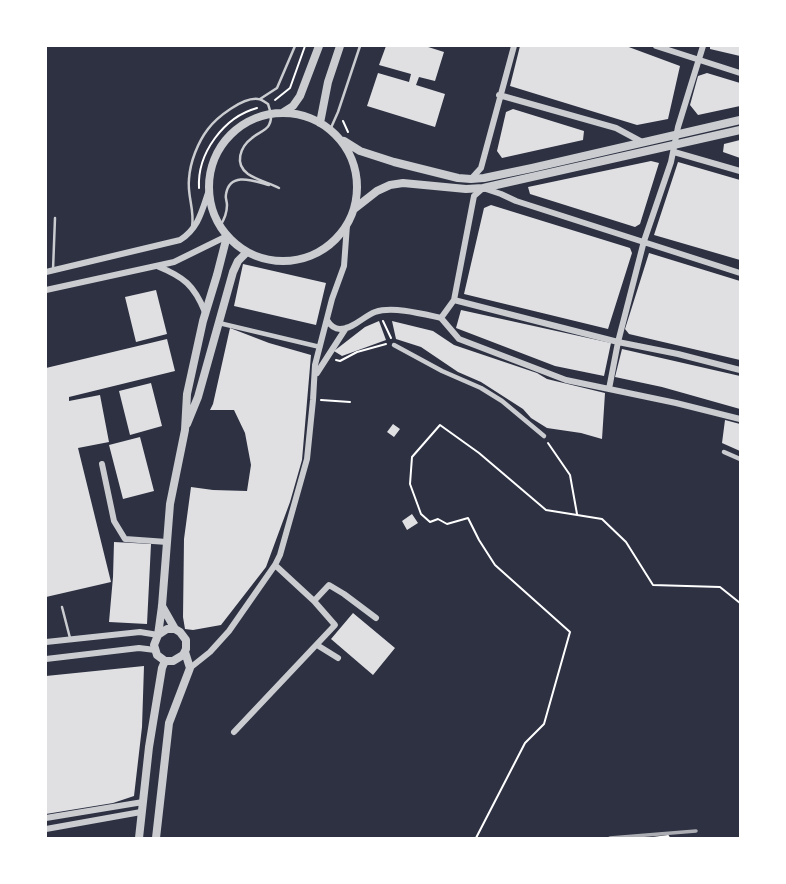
<!DOCTYPE html>
<style>
body{margin:0}
#map{position:relative;width:786px;height:884px;overflow:hidden;background:#2d3142;font-family:Inter,sans-serif}
canvas{display:block}
.frame{position:absolute;inset:0;border:47px solid #fff;pointer-events:none}
</style>
<div id="map">
<canvas width="786" height="884"></canvas>
<div class="frame"></div>
</div>
<script>
const ctx = document.querySelector('canvas').getContext('2d');
ctx.lineJoin = 'round';
function fillPath(path, color) {
  ctx.fillStyle = color;
  ctx.fill(path, 'evenodd');
}
function stroke(path, color, width, dash) {
  ctx.strokeStyle = color;
  ctx.lineWidth = width;
  ctx.lineCap = dash ? 'butt' : 'round';
  ctx.setLineDash(dash || []);
  ctx.stroke(path);
}
fillPath(new Path2D(`
 M386,46H425L444,52L435,81L419,77L416,85L445,94L435,127L367,106L378,73L409,82L411,74L379,65Z
 M520,46H626L680,66L668,119L637,125L510,86Z
 M710,46H740V56L710,49Z
 M707,73L740,83V106L698,115L690,105L698,76Z
 M513,109L584,131L583,140L502,158L497,151L506,112Z
 M740,140V158L723,152L724,144Z
 M651,161L659,163L640,224L635,227L530,194L528,187Z
 M678,162L740,180V260L654,235Z
 M491,205L630,248L632,253L608,329L464,294L484,208Z
 M649,253L740,281V360L629,334L625,329Z
 M243,264L326,283L316,325L234,306Z
 M156,290L167,334L136,342L125,297Z
 M461,310L611,343L604,376L555,366L456,328Z
 M379,321L386,340L342,356L334,351L365,327Z
 M392,321L433,331L454,345L537,373L547,379L605,393L602,439L581,433L547,428L531,418L523,409L481,382L458,372L421,347L396,339Z
 M230,328L269,343L311,355L302,460L290,502L266,567L221,625L193,630L185,629L183,617L184,539L191,487L213,490L247,491L251,465L245,433L234,410H210L213,404Z
 M167,339L175,371L69,397V401L100,395L109,442L78,448L111,582L46,597V368Z
 M622,349L740,376V409L662,387L615,377Z
 M151,383L162,426L130,435L119,391Z
 M725,420L740,424V451L722,443Z
 M393,424L400,429L394,437L387,432Z
 M140,437L154,491L123,499L109,445Z
 M412,514L418,523L407,530L402,521Z
 M114,542L151,544L147,624L109,622L113,577Z
 M353,613L395,648L373,675L331,639Z
 M144,666L142,727L134,796L113,803L46,814V676Z`), '#e0e0e3');
stroke(new Path2D(`
 M275,100L290,88L305,46
 M343,121L348,132
 M199,188C197,153 224,117 257,108
 M383,321L391,338
 M336,360L340,361L357,352L386,344
 M321,400L350,402
 M548,443L570,475L577,514
 M476,838L525,743L544,724L570,632L495,565L479,540L468,518L447,524L438,519L430,522L421,514L410,484L412,457L440,425L479,453L546,510L602,519L626,542L653,585L720,587L740,603
 M653,838L668,836L669,838`), '#fff', 2);
stroke(new Path2D(`
 M260,99L277,88L295,46
 M330,130L338,112L360,46
 M220,226C224,220 227,213 227,205C227,201 225,198 226,194C230,171 254,181 269,185
 M192,227C195,210 187,196 189,179C190,162 198,142 208,129C217,117 243,97 258,99C261,99 265,102 268,104C270,110 273,118 269,125C266,131 257,133 252,138C240,147 234,164 248,174C257,180 269,183 279,188
 M53,270L55,218
 M62,607L70,638`), '#caccd0', 2.5);
stroke(new Path2D(`
 M219,323L320,347
 M394,345L442,371L481,388L502,401L544,436
 M724,452L740,459`), '#caccd0', 4.5);
stroke(new Path2D(`
 M656,46L740,73
 M499,95L616,128L642,142
 M674,152L740,171
 M471,179L481,168L514,46
 M157,266C184,277 194,285 205,312
 M46,272L180,240C199,228 202,210 209,190
 M46,290L174,262L227,236
 M454,300L618,342L678,354L740,370
 M441,318L454,300L474,196L483,188L501,194L516,201L740,273
 M441,318L459,339L566,380L676,403L740,419
 M327,320C330,325 335,329 340,329C353,329 364,316 375,312C393,306 423,314 441,318
 M317,373L346,328
 M609,389L618,342L644,241L671,162L678,127L703,46
 M102,464L114,521L125,539L167,542
 M314,601L329,585L344,594L376,618
 M46,642L140,632L158,635
 M317,645L338,658
 M46,659L139,648L155,650
 M190,668L210,652L229,631L275,565L280,555L307,459L313,400L315,365L332,299L344,266L347,225
 M234,732L335,625L314,601L275,565
 M46,818L143,802
 M46,829L141,812`), '#caccd0', 6);
stroke(new Path2D(`
 M282,113L293,106L300,96L319,46
 M209 187a74 74 0 1 1 148 0a74 74 0 1 1-148 0Z
 M320,123L328,82L340,46
 M344,141L360,151L394,162L458,178L471,179L484,178L532,168L740,120
 M354,209L377,191L390,185L403,183L466,189L483,188L740,130
 M187,424L198,397L233,272L238,261L247,252
 M162,606L175,629
 M158,635L167,629H175L180,632L186,640V649L183,655L173,661H165L157,655L154,645L158,635L162,606L170,504L185,430L187,394L203,321L217,275L227,236
 M139,838L149,747L162,668L165,661
 M156,838L169,723L190,668L185,652`), '#caccd0', 8);
stroke(new Path2D(`
 M610,838L696,831`), '#abadb3', 3.5);
</script>
